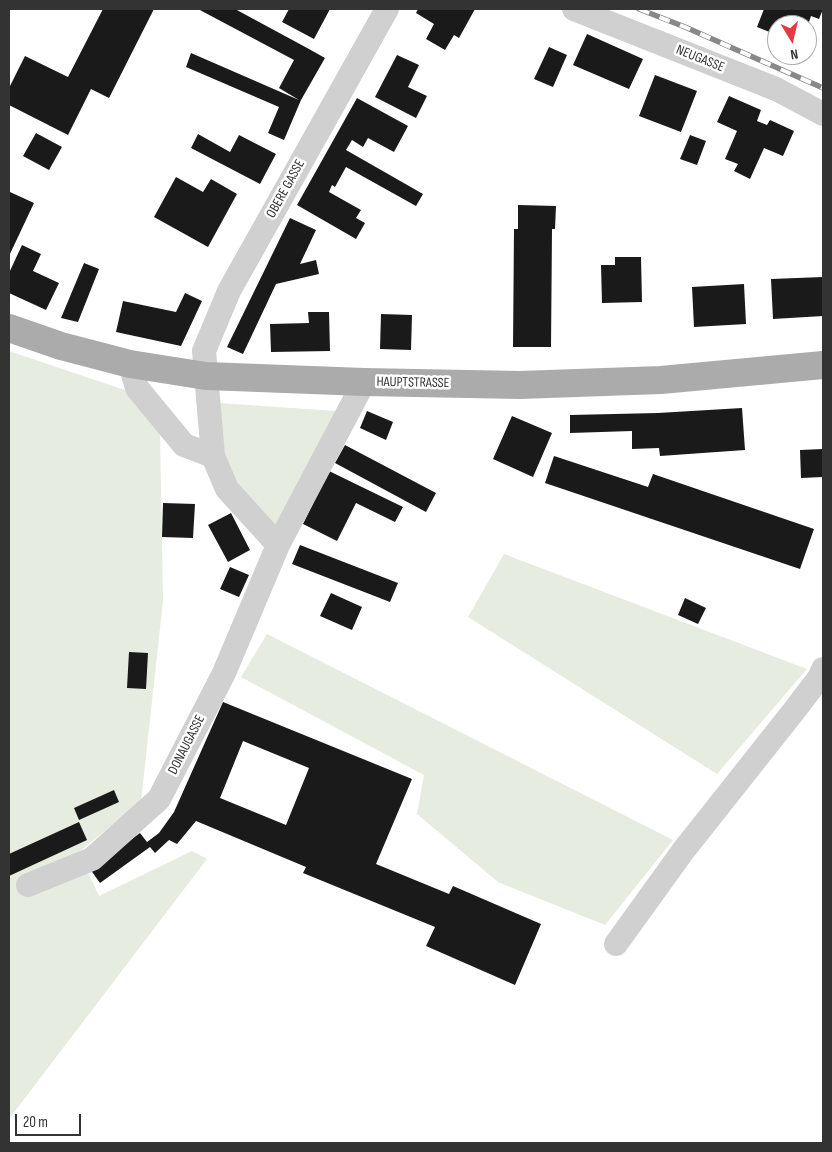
<!DOCTYPE html>
<style>
body{margin:0}
#map{position:relative;width:832px;height:1152px;overflow:hidden;background:#fff;font-family:"Sofia Sans Condensed",sans-serif}
canvas{display:block}
.frame{position:absolute;inset:0;border:10px solid #333;pointer-events:none}
.north{position:absolute;left:767px;top:15px;width:50px;height:50px;box-sizing:border-box;background:#fff;border:1px solid #adadad;border-radius:50%;rotate:171deg;font-size:14px;font-weight:700;line-height:20px;text-align:center;color:#333}
.north::after{content:'';display:block;margin:auto;width:18px;height:22px;background:#e63946;clip-path:polygon(50% 0,100% 100%,50% 72%,0 100%)}
.scale{position:absolute;left:15px;top:1114px;width:66px;height:22px;box-sizing:border-box;border:2px solid #333;border-top:0;padding-left:6px;font-size:15px;line-height:18px;white-space:nowrap;color:#333;-webkit-text-stroke:4px #fff;paint-order:stroke}
</style>
<div id="map">
<canvas width="832" height="1152"></canvas>
<div class="frame"></div>
<div class="north">N</div>
<div class="scale">20 m</div>
</div>
<script>
const ctx = document.querySelector('canvas').getContext('2d');
ctx.lineJoin = 'round';
function fillPath(path, color) {
  ctx.fillStyle = color;
  ctx.fill(path, 'evenodd');
}
function stroke(path, color, width, dash) {
  ctx.strokeStyle = color;
  ctx.lineWidth = width;
  ctx.lineCap = dash ? 'butt' : 'round';
  ctx.setLineDash(dash || []);
  ctx.stroke(path);
}
function write(font, color, halo, rows, align = 'center') {
  ctx.font = font + ' "Sofia Sans Condensed",sans-serif';
  ctx.lineWidth = 5;
  ctx.setLineDash([]);
  ctx.textBaseline = 'middle';
  ctx.strokeStyle = halo;
  ctx.fillStyle = color;
  for (const [text, x, y, turn = 0] of rows) {
    ctx.save();
    ctx.translate(x, y);
    ctx.rotate((+turn || 0) * Math.PI / 180);
    ctx.textAlign = isNaN(turn) ? turn : align;
    if (halo) ctx.strokeText(text, 0, 0);
    ctx.fillText(text, 0, 0);
    ctx.restore();
  }
}
fillPath(new Path2D(`
 M9,351L125,390L160,431L163,601L141,801L79,852L99,896L192,851L207,859L9,1119Z
 M219,403L336,411L275,528L233,495L223,453Z
 M504,554L807,669L717,774L468,617Z
 M267,634L673,840L605,925L498,882L417,814L424,775L241,677Z`), '#e6ecdf');
fillPath(new Path2D(`
 M103,9H154L109,98L91,89L68,135L9,105V88L25,56L68,77Z
 M198,9H235L309,49L325,58L301,100L284,140L268,133L279,107L186,67L191,53L299,100L279,88L294,60Z
 M289,9H330L314,39L282,22Z
 M418,9H475L459,38L454,35L445,50L426,39L434,24L416,13Z
 M764,9H823L819,19L811,16L808,25H777V35L757,27Z
 M587,34L643,59L629,89L573,65Z
 M549,47L567,55L553,87L534,79Z
 M397,55L419,65L408,87L427,96L416,118L375,97Z
 M655,75L697,91L681,132L639,116Z
 M729,96L761,110L757,121L767,125L770,120L794,131L783,156L764,148L750,179L734,171L738,164L725,159L737,131L717,122Z
 M357,98L408,126L394,152L368,138L363,147L352,140L346,150L423,194L416,206L346,167L335,187L332,185L329,192L361,210L356,218L365,223L356,239L297,205Z
 M36,133L62,147L49,170L23,156Z
 M198,134L230,152L239,135L276,154L260,184L191,148Z
 M690,135L706,141L697,165L680,159Z
 M176,177L203,192L211,179L237,194L208,247L154,217Z
 M10,192L34,203L9,256V194Z
 M518,205L556,206L555,229H552L551,347H513L514,229H518Z
 M290,218L316,230L300,264L316,260L319,274L276,284L243,354L227,347Z
 M22,245L41,254L33,271L59,283L46,310L9,293V273Z
 M615,257H641L642,302L602,303L601,265H615Z
 M84,263L99,269L78,322L61,318Z
 M823,277V316L773,319L771,279Z
 M744,284L746,324L694,327L692,287Z
 M185,293L202,301L181,346L116,332L123,301L176,312Z
 M308,312H329L330,351L271,352L270,324L309,323Z
 M381,314L412,315L411,350L380,349Z
 M742,408L745,450L660,456L659,448L632,449V431L570,433V415L658,413Z
 M367,411L393,422L386,440L360,428Z
 M512,416L552,433L533,477L493,459Z
 M345,445L436,493L426,512L335,463Z
 M823,449V477L801,478L800,450Z
 M554,456L648,487L653,474L814,529L800,569L545,483Z
 M329,471L403,507L395,522L356,503L337,541L303,524Z
 M163,503L195,504L193,538L162,537Z
 M231,513L250,550L228,562L208,525Z
 M300,545L398,583L390,602L292,564Z
 M230,567L249,575L239,597L220,589Z
 M331,593L362,607L352,630L320,616Z
 M685,598L706,608L698,624L678,615Z
 M129,652L148,653L146,689L127,688Z
 M223,702L412,779L376,864L449,894L453,886L541,924L515,985L426,946L435,927L303,873L306,867L196,821L177,844L169,840L155,853L150,847L100,883L90,869L140,833L147,842L159,833L174,812ZM243,741L309,768L286,825L220,798Z
 M114,790L119,802L79,820L74,808Z
 M79,822L87,840L9,876V854Z`), '#1a1a1a');
stroke(new Path2D(`
 M574,9L776,89L823,114
 M130,364L137,388L184,445L213,456
 M278,545L227,489L213,456L204,351L229,291L387,9
 M28,885L92,859L159,799L224,673L278,545L364,382
 M616,944L683,851L797,707L819,678L823,669`), '#d0d0d0', 24);
stroke(new Path2D(`
 M9,328L61,346L130,364L206,376L364,382L520,385L661,380L823,365`), '#ababab', 28);
const rail = new Path2D(`
 M639,9L685,27L823,88`);
stroke(rail, '#888', 5.5);
stroke(rail, '#fff', 4, [11]);
write('14px', '#333', '#fff', [
 ["NEUGASSE",700,59,22],
 ["OBERE GASSE",286,189,-61],
 ["HAUPTSTRASSE",413,383,1],
 ["DONAUGASSE",187,745,-63]
]);
</script>
